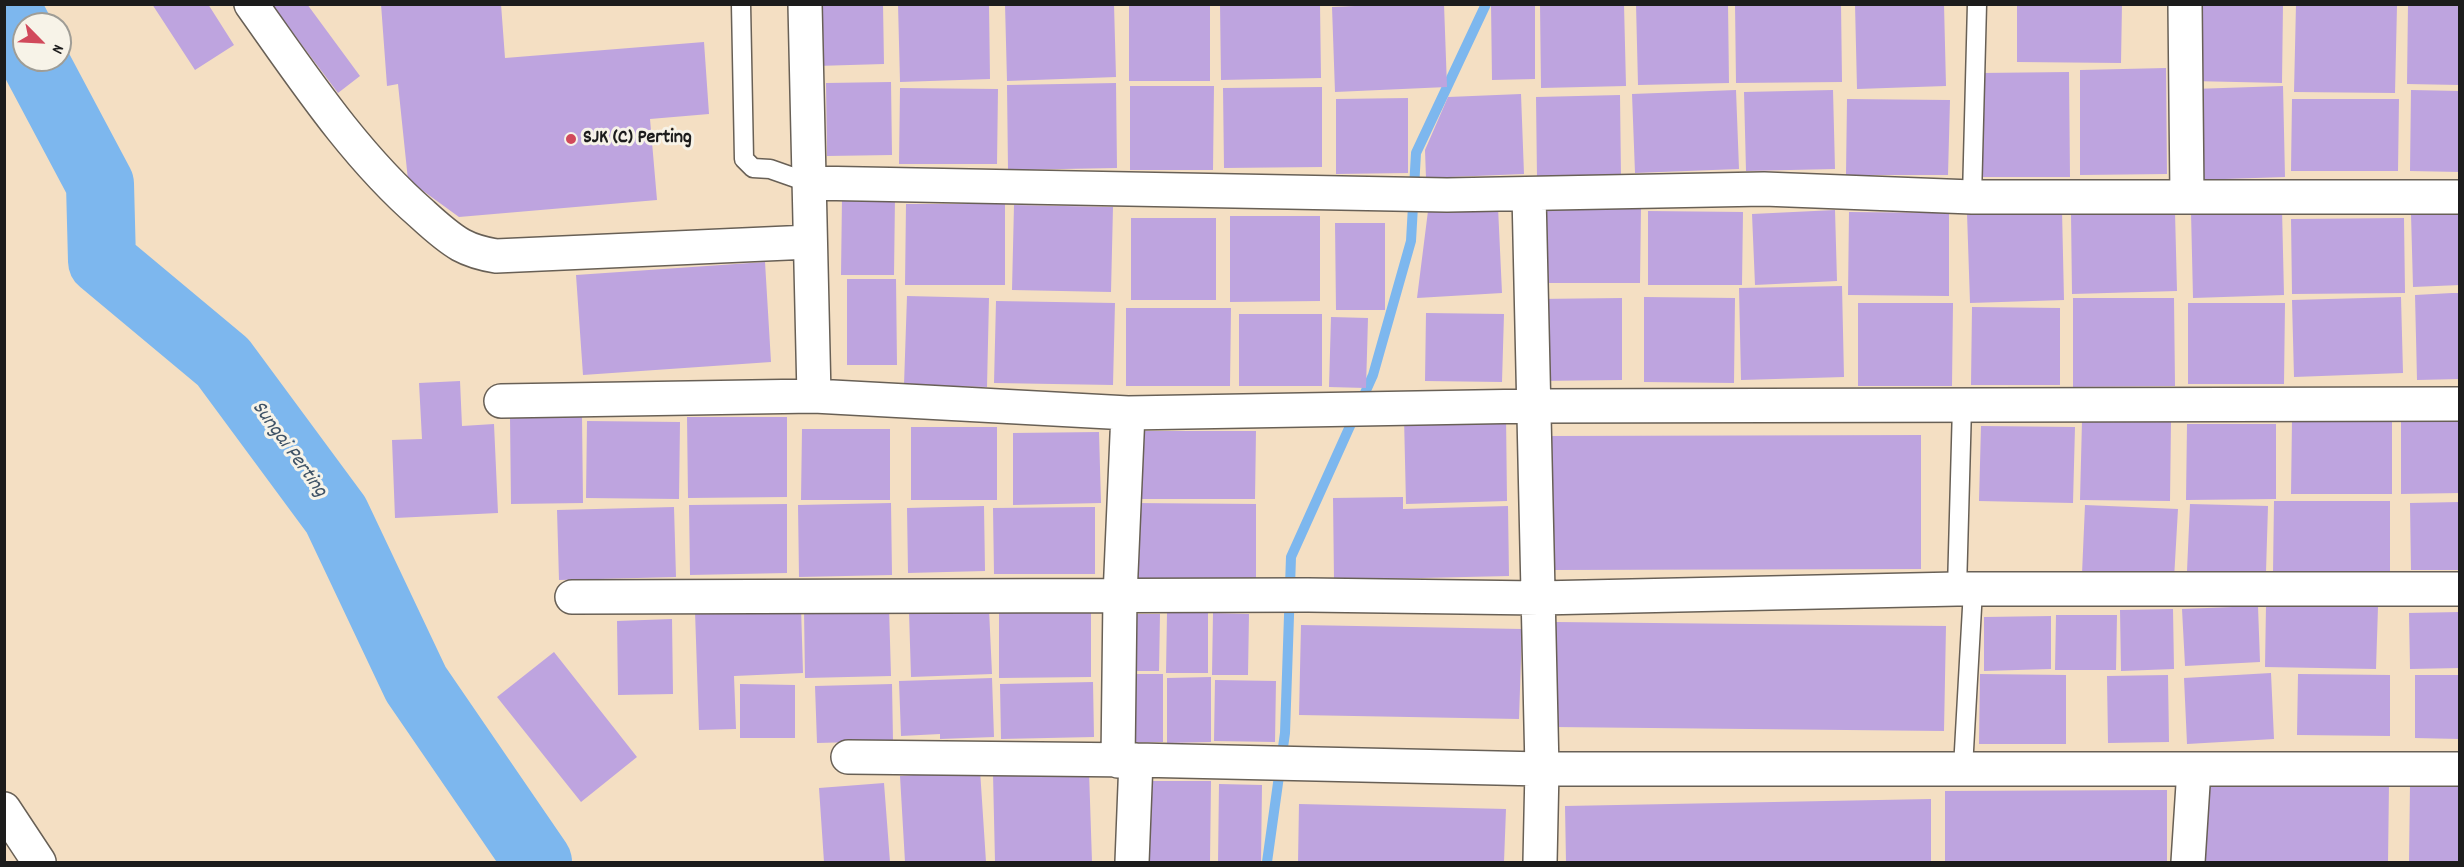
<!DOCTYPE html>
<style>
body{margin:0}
#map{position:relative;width:2464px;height:867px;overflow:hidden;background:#f4dfc3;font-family:Dekko,sans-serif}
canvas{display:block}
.frame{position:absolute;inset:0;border:6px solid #1c1c1c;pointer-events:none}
.north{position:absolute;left:12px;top:12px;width:60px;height:60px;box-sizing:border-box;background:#f7f3e8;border:2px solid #9f9d96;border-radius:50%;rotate:114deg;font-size:16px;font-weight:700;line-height:24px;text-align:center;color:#1c1c1c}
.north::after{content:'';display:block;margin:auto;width:21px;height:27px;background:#d1495b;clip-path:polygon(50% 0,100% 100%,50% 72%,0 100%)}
</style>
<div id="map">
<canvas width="2464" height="867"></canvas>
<div class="frame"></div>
<div class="north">N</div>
</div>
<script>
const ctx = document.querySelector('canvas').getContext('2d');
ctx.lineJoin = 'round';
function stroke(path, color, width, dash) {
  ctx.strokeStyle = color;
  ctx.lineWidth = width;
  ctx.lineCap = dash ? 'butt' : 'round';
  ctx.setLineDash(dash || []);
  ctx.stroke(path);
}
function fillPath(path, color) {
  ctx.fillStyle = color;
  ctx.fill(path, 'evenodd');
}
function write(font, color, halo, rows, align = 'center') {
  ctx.font = font + ' Dekko,sans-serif';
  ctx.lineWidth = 6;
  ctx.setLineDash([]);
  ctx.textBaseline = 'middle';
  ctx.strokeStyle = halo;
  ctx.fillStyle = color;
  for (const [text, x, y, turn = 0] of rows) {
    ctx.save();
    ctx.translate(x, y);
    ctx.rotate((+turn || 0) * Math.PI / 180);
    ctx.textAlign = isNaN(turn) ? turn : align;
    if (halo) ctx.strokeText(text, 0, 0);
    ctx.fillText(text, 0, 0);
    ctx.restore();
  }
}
stroke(new Path2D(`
 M1267,862L1285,733L1291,557L1373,375L1411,241L1416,153L1486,4`), '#7db7ee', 10);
stroke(new Path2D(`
 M5,4L24,40
 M34,60L100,184L102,261L223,362L336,515L416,684L538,862`), '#7db7ee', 68);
fillPath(new Path2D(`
 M152,4H208L234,45L195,70Z
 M271,4H307L360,76L338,93Z
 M381,4H501L505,58L704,42L709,114L650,119L657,200L459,217L408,180L398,84L387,86Z
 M816,4H883L884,64L816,66Z
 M898,4H989L990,79L900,82Z
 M1005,4H1114L1116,77L1007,81Z
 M1129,4H1210V81H1129Z
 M1220,4H1320L1321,78L1221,80Z
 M1400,4H1444L1447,87L1335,92L1332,7Z
 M1491,4H1535V79L1492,80Z
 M1540,4H1624L1626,86L1541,88Z
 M1636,4H1728L1729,83L1638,85Z
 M1735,4H1841L1842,82L1736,83Z
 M1855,4H1944L1946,86L1857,89Z
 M2017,4H2122L2121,63L2017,62Z
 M2193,4H2283L2282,83L2191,81Z
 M2296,4L2397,6L2395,93L2294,92Z
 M2408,4H2460V85L2407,84Z
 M2166,68L2167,174L2080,175V70Z
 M2069,72L2070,177H1980V73Z
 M891,82L892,155L827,156L826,83Z
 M1116,83L1117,168L1008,170L1007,85Z
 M1130,86H1214L1213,170H1130Z
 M2283,86L2285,177L2195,180L2193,89Z
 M1322,87V167L1224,168L1223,88Z
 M900,88L998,89L997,164H899Z
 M1736,90L1739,169L1635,173L1632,94Z
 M1833,90L1835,169L1746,171L1744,92Z
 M2411,90L2460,91V172L2410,171Z
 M1521,94L1524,174L1426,178L1425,150L1448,97Z
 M1620,95L1621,177L1537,178L1536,97Z
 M1408,98V173L1336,174V99Z
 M1847,99L1950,100L1948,175H1846Z
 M2292,99H2399L2398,171H2291Z
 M842,197H895L894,275H841Z
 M906,204H1005V285H905Z
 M1014,205L1113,207L1111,292L1012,290Z
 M1498,207L1502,293L1417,298L1428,211Z
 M1540,208H1641L1640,283H1540Z
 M2282,209L2284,295L2193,298L2191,212Z
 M1835,210L1837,281L1755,285L1752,214Z
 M2062,210L2064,300L1970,303L1967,213Z
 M1648,211L1743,212L1742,285H1648Z
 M1849,212L1949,213V296L1848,295Z
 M2175,212L2177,291L2072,294L2071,214Z
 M2460,212V285L2413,287L2411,214Z
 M1230,216H1320V301L1230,302Z
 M1131,218H1216V300H1131Z
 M2404,218L2405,293L2292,294L2291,219Z
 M1335,223H1385V310H1336Z
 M765,262L771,362L583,375L576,275Z
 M847,279H896L897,365H847Z
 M1842,286L1844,377L1741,380L1739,288Z
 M2452,293H2460V379L2417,380L2415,295Z
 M907,296L989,298L987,387L904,385Z
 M1644,297L1735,298L1734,383L1644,382Z
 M2401,297L2403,373L2294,377L2292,300Z
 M1622,298V380L1536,381V299Z
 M2073,298H2174L2175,386L2073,387Z
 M996,301L1115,303L1113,385L994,383Z
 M1858,303H1953L1952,386H1858Z
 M2188,303H2285L2284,384H2188Z
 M1972,307L2060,308V385H1971Z
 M1126,308H1231L1230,386H1126Z
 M1426,313L1504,314L1502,382L1425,381Z
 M1239,314H1322V386H1239Z
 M1331,317L1368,318L1366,388L1329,387Z
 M460,381L462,426L494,424L498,513L395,518L392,440L422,439L419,383Z
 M1506,414L1507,501L1406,504L1404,417Z
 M582,416L583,503L511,504L510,418Z
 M687,417H787V497L688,498Z
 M2292,420H2392V494H2291Z
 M587,421L680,422L679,499L586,498Z
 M2082,421L2171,422L2170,501L2080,500Z
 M2401,421H2460V493L2401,494Z
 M2187,424H2276V499L2186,500Z
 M1981,426L2075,427L2073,503L1979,501Z
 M911,427H997V500H911Z
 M802,429H890V500H801Z
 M1135,431H1256L1255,499H1134Z
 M1099,432L1101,503L1013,505V433Z
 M1921,435V569L1551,570V436Z
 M1403,497V509L1508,506L1509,576L1334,580L1333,498Z
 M2274,501H2390V572H2273Z
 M2460,502V570H2411L2410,503Z
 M891,503L892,575L799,577L798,505Z
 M1132,503L1256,504V578H1132Z
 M787,504V573L690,575L689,505Z
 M2190,504L2268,506L2266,572L2187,571Z
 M2085,505L2178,509L2174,579L2082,574Z
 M984,506L985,571L908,573L907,508Z
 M674,507L676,577L559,580L557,510Z
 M1095,507V574H994L993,508Z
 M2266,605L2378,607L2376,669L2265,667Z
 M2258,606L2260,662L2185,666L2182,609Z
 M801,607L803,673L734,676L736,729L699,730L695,611Z
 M889,607L891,676L805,678L804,610Z
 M1091,608V677L999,678V609Z
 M989,609L992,674L911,677L909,612Z
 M2173,609L2174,669L2121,671L2120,610Z
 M2460,612V668L2410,669L2409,613Z
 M1167,613H1208V673H1166Z
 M1213,613L1249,614L1248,675H1212Z
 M1132,614H1160L1159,671H1131Z
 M2056,615H2117L2116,670H2055Z
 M2051,616V669L1984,671V617Z
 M672,619L673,694L618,695L617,621Z
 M1556,622L1946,626L1944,731L1554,727Z
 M1301,625L1522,629L1519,719L1299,715Z
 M554,652L637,757L581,802L497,697Z
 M2271,673L2274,739L2187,744L2184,678Z
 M1127,674H1163V742L1126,743Z
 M1980,674L2066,675V744H1979Z
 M2298,674L2390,675V736L2297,735Z
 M2168,675L2169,742L2108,743L2107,676Z
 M2415,675H2460V739L2415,738Z
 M1211,677V742L1167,743V678Z
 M992,678L994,737L940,739V734L901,736L899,681Z
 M1215,680L1276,681L1275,742L1214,741Z
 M1093,682L1094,737L1001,739L1000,684Z
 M740,684L795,685V738H740Z
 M892,684L893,741L817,743L815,686Z
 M980,770L986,862H905L900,776Z
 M1089,771L1092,862H995L993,774Z
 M1142,781H1211L1210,862H1141Z
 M884,783L890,862H824L819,788Z
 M2203,783L2389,784L2388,862H2202Z
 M1219,784L1262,785L1261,862H1218Z
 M2410,784H2460V862H2409Z
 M2167,790V862H1945V791Z
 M1931,799V862H1566L1565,806Z
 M1299,804L1506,809L1504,862H1298Z`), '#bea4df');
const service = new Path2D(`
 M741,4L744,159L753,168L770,169L810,183
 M1972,197L1977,4
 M1957,589L1962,406
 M1963,768L1973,590`);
const minor = new Path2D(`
 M251,4C303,77 354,155 422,214C434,225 447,237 461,245C472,251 484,254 496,256L810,242
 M805,4L814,396
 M2185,4L2187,197
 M810,183L1447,195L1764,189L1972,197H2460
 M1529,194L1542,769L1540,862
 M501,401L814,396L1128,413L1533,406L2460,404
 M572,597L1308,595L1539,598L1957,589H2460
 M848,757L1136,760L1542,769H2460
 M1118,761L1120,596L1128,413
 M4,809L39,862
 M1132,862L1136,760
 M2188,862L2194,769`);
stroke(service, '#686056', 21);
stroke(minor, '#686056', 36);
stroke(service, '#fff', 18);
stroke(minor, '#fff', 33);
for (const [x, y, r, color] of [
 [571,139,6,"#d1495b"]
]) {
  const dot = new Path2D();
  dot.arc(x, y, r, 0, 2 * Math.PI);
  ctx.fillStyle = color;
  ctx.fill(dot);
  stroke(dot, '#f7f3e8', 2);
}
write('bold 20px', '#1c1c1c', '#f7f3e8', [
 ["SJK (C) Perting",583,139]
], 'left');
write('italic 21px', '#3e5266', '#f7f3e8', [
 ["Sungai Perting",288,450,54]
]);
</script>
